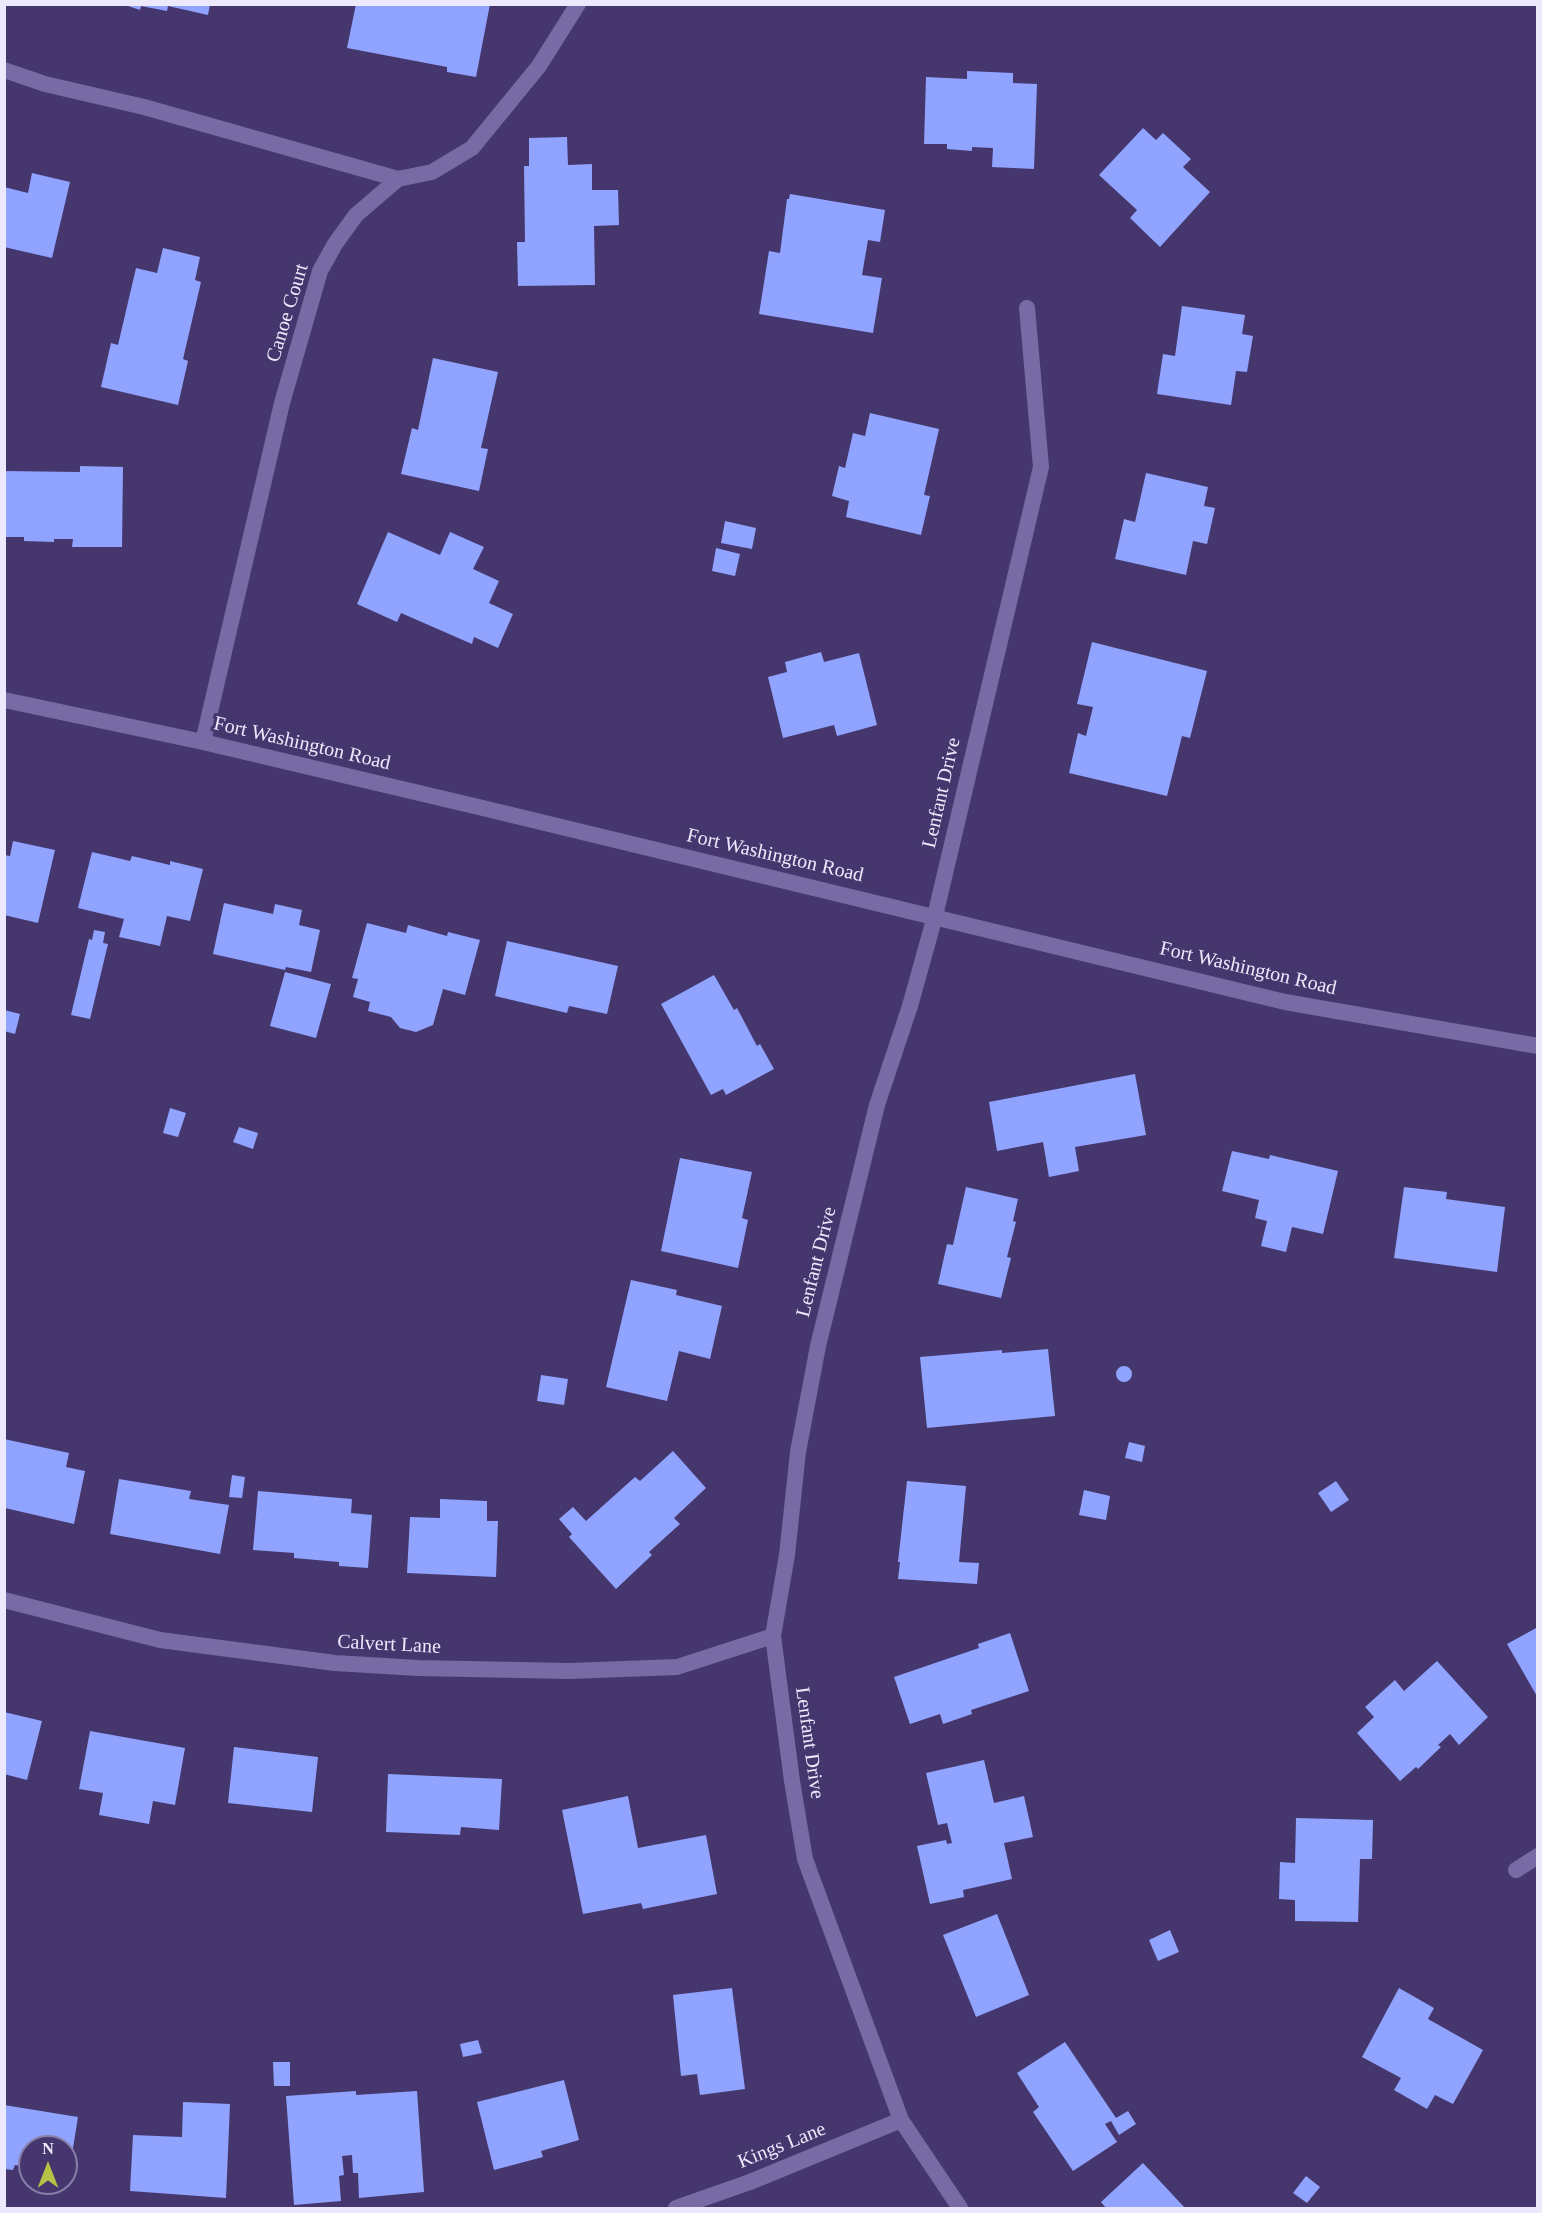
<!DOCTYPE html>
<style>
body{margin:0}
#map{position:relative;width:1542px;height:2213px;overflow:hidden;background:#45376d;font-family:"Times New Roman",serif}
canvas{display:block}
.frame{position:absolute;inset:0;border:6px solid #ede9fd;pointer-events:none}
.north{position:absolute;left:18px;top:2135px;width:60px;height:60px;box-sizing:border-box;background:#45376d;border:2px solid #887ea7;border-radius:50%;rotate:0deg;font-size:16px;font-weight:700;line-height:24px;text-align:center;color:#ede9fd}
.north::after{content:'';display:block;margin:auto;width:21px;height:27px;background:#b7c148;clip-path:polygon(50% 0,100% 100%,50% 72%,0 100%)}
</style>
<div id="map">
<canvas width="1542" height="2213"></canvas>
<div class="frame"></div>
<div class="north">N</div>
</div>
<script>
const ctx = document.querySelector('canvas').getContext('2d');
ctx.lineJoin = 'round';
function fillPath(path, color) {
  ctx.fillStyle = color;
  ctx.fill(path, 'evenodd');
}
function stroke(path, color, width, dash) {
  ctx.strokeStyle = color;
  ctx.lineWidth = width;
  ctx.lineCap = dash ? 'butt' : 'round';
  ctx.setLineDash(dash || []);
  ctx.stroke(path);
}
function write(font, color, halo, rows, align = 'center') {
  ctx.font = font + ' "Times New Roman",serif';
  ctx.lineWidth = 6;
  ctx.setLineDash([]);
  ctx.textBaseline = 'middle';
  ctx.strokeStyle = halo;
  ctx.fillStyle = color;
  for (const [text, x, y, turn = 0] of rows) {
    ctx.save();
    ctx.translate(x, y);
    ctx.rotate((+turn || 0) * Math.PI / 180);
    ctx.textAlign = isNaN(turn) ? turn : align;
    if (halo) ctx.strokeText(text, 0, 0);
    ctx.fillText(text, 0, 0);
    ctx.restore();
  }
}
fillPath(new Path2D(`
 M122,4H210L208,15L168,6L167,11L141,6L140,10Z
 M356,4H490L476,77L447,72V67L347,48Z
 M967,71L1013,73V83L1037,84L1034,169L992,167L993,148L972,147V151L947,149V144H924L926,77L967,79Z
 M1143,128L1156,140L1163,133L1191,159L1183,167L1210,192L1160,247L1130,218L1137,210L1099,175Z
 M567,137L568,165L592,164V190H618L619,225L594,226L595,285L518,286L517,242H525L524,166H529V138Z
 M32,173L70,182L52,258L4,247V187L28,193Z
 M790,194L885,210L880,242L868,240L862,275L882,278L873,333L759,314L769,251L780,253L787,199H789Z
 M163,248L200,257L195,280L201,282L183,359L188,361L178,405L101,387L111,343L118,345L136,268L157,273Z
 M1182,306L1245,315L1242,334L1253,336L1247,372L1236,371L1231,405L1157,394L1163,354L1175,356Z
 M433,358L498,372L481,448L488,449L479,491L401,474L412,428L418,430Z
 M870,413L939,429L924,495L930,496L921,535L846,517L849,501L832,496L839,466L845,468L853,433L865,436Z
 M80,466L123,467L122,547H72L73,539H54V542L24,541V537H4V471L80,472Z
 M1146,473L1208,487L1204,506L1215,508L1207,544L1193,541L1186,575L1115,559L1124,519L1135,522Z
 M725,521L756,528L752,549L721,543Z
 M388,532L440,555L450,532L484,547L473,569L499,581L489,603L513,614L498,648L474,637L472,644L401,613L397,622L357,604Z
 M716,548L740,554L735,576L712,571Z
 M1092,642L1207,671L1190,738L1182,736L1167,796L1069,773L1078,733L1086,736L1093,707L1077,704Z
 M821,652L824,662L859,653L877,725L837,736L834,725L783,738L768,677L787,672L785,662Z
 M13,841L55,850L38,923L4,915V855L10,856Z
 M92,852L130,861L132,856L170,865V861L203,869L190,921L167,916L160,946L119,937L124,919L78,908Z
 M224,903L273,914L275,904L302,910L299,925L320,930L311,972L286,967L285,970L213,954Z
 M367,923L406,933L408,925L447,936L448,932L480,940L465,995L443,989L433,1025L416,1032L400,1028L391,1017L368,1011L370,1002L353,997L358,979L352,978Z
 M94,930L105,932L103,943L108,944L90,1019L71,1015L89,939L92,940Z
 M507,941L618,966L607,1014L569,1006L567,1013L495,996Z
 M285,972L331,984L316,1038L270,1026Z
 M714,975L734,1010L737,1008L757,1046L760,1044L774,1069L726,1095L723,1089L711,1095L661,1004Z
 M4,1010L20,1014L15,1034L4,1031Z
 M1135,1074L1146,1135L1075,1147L1079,1171L1049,1177L1043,1142L997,1151L989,1102Z
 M170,1108L186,1113L178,1137L163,1133Z
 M239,1127L258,1133L253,1149L233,1142Z
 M1232,1151L1269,1159L1270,1155L1338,1171L1323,1234L1292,1227L1286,1252L1261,1246L1267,1221L1255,1218L1259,1200L1222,1191Z
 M680,1158L752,1172L742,1218L748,1220L738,1268L661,1251Z
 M966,1187L1018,1199L1013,1221L1016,1222L1007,1257L1011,1258L1001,1298L938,1284L947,1244L953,1245Z
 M1404,1187L1447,1192L1446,1199L1505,1207L1497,1272L1394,1258Z
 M631,1280L677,1290L676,1295L722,1306L710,1359L679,1351L667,1401L606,1387Z
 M1048,1349L1055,1416L927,1428L920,1357L1002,1350V1353Z
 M1116 1374a8 8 0 1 1 16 0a8 8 0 1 1-16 0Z
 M541,1375L568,1379L564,1405L537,1401Z
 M4,1439L69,1453L66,1467L85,1471L74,1524L5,1508Z
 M1129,1442L1145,1446L1142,1462L1125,1458Z
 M673,1451L706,1488L674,1518L680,1524L649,1552L652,1555L616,1589L569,1537L572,1534L559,1519L573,1507L586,1521L635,1477L640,1481Z
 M232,1475L245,1477L242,1498L229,1497Z
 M119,1479L191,1491L189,1499L229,1505L220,1554L110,1534Z
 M907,1481L966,1486L959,1562L979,1563L977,1584L898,1579L900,1562H898Z
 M1336,1481L1349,1500L1331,1512L1318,1493Z
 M1084,1490L1110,1496L1106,1520L1079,1515Z
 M258,1491L352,1499L351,1513L372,1515L368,1568L339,1566V1562L294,1558V1553L253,1550Z
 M440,1499L487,1501V1521H498L496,1577L407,1573L410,1517L440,1518Z
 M1538,1627V1698L1507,1644Z
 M1010,1633L1029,1691L971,1710L972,1714L943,1724L940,1714L910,1724L894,1677L979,1648L978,1644Z
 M1437,1661L1488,1717L1459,1745L1450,1734L1438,1745L1441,1747L1418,1769L1416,1767L1400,1781L1357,1733L1374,1717L1365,1707L1395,1680L1404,1691Z
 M4,1712L42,1721L27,1780L4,1774Z
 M90,1731L185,1748L175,1805L153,1801L149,1824L99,1815L103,1793L79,1789Z
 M234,1747L318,1757L312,1812L228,1803Z
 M984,1760L994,1803L1024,1796L1033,1837L1004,1843L1012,1879L963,1890L964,1897L930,1904L917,1846L946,1840L947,1844L952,1843L947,1823L938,1825L926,1773Z
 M388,1774L502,1779L499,1830L461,1827L460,1835L386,1832Z
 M628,1796L638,1848L706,1835L717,1894L643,1909L641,1903L583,1914L562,1810Z
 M1296,1818L1373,1820L1372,1859H1360L1358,1922L1295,1921V1900L1279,1899L1280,1862L1295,1863Z
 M997,1914L1029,1995L976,2017L943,1935Z
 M1170,1930L1179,1952L1158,1961L1149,1940Z
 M732,1988L745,2089L700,2095L697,2074L681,2076L673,1995Z
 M1399,1988L1434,2008L1428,2019L1483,2050L1453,2104L1435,2095L1427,2109L1394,2090L1401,2078L1362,2057Z
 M478,2040L482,2053L463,2057L460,2044Z
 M1065,2042L1116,2118L1128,2111L1136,2124L1119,2135L1111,2121L1105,2124L1117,2142L1073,2171L1033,2112L1039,2107L1017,2073Z
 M273,2062H290V2086H274Z
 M564,2080L579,2140L541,2151L543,2157L494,2170L477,2102Z
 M356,2091V2095L417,2091L424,2192L359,2198L358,2173H353L352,2155L342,2156L344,2175L339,2176L341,2201L294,2205L286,2096Z
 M183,2102L230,2104L226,2198L130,2191L133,2135L182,2137Z
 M4,2105L78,2117L69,2173H66V2147H30V2167L15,2165L13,2170L4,2169Z
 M1143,2163L1185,2208H1106L1101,2202Z
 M1306,2176L1320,2187L1307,2203L1293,2193Z`), '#90a3ff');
stroke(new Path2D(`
 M4,70L45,84L144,107L398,179L432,172L472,148L539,66L578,4`), '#786aa5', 16);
stroke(new Path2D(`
 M4,700L203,742L487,809L1285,1002L1538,1046
 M203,742L282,403L320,271L335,244L356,215L398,179
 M4,1600L160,1640L335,1663L418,1668L569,1671L677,1667L773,1636
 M1516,1870L1538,1856
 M676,2208L750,2182L901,2120
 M960,2208L901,2120L805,1859L792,1781L773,1636L787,1555L798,1452L818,1346L877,1105L910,1006L935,916L1041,467L1027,308`), '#786aa5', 16);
write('20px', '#ede9fd', '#45376d', [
 ["Canoe Court",288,313,-73],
 ["Fort Washington Road",302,744,13],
 ["Lenfant Drive",942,793,-77],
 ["Fort Washington Road",775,856,13],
 ["Fort Washington Road",1248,969,13],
 ["Lenfant Drive",817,1262,-76],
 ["Calvert Lane",389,1645,3],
 ["Lenfant Drive",809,1743,82],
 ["Kings Lane",782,2146,-22]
]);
</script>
